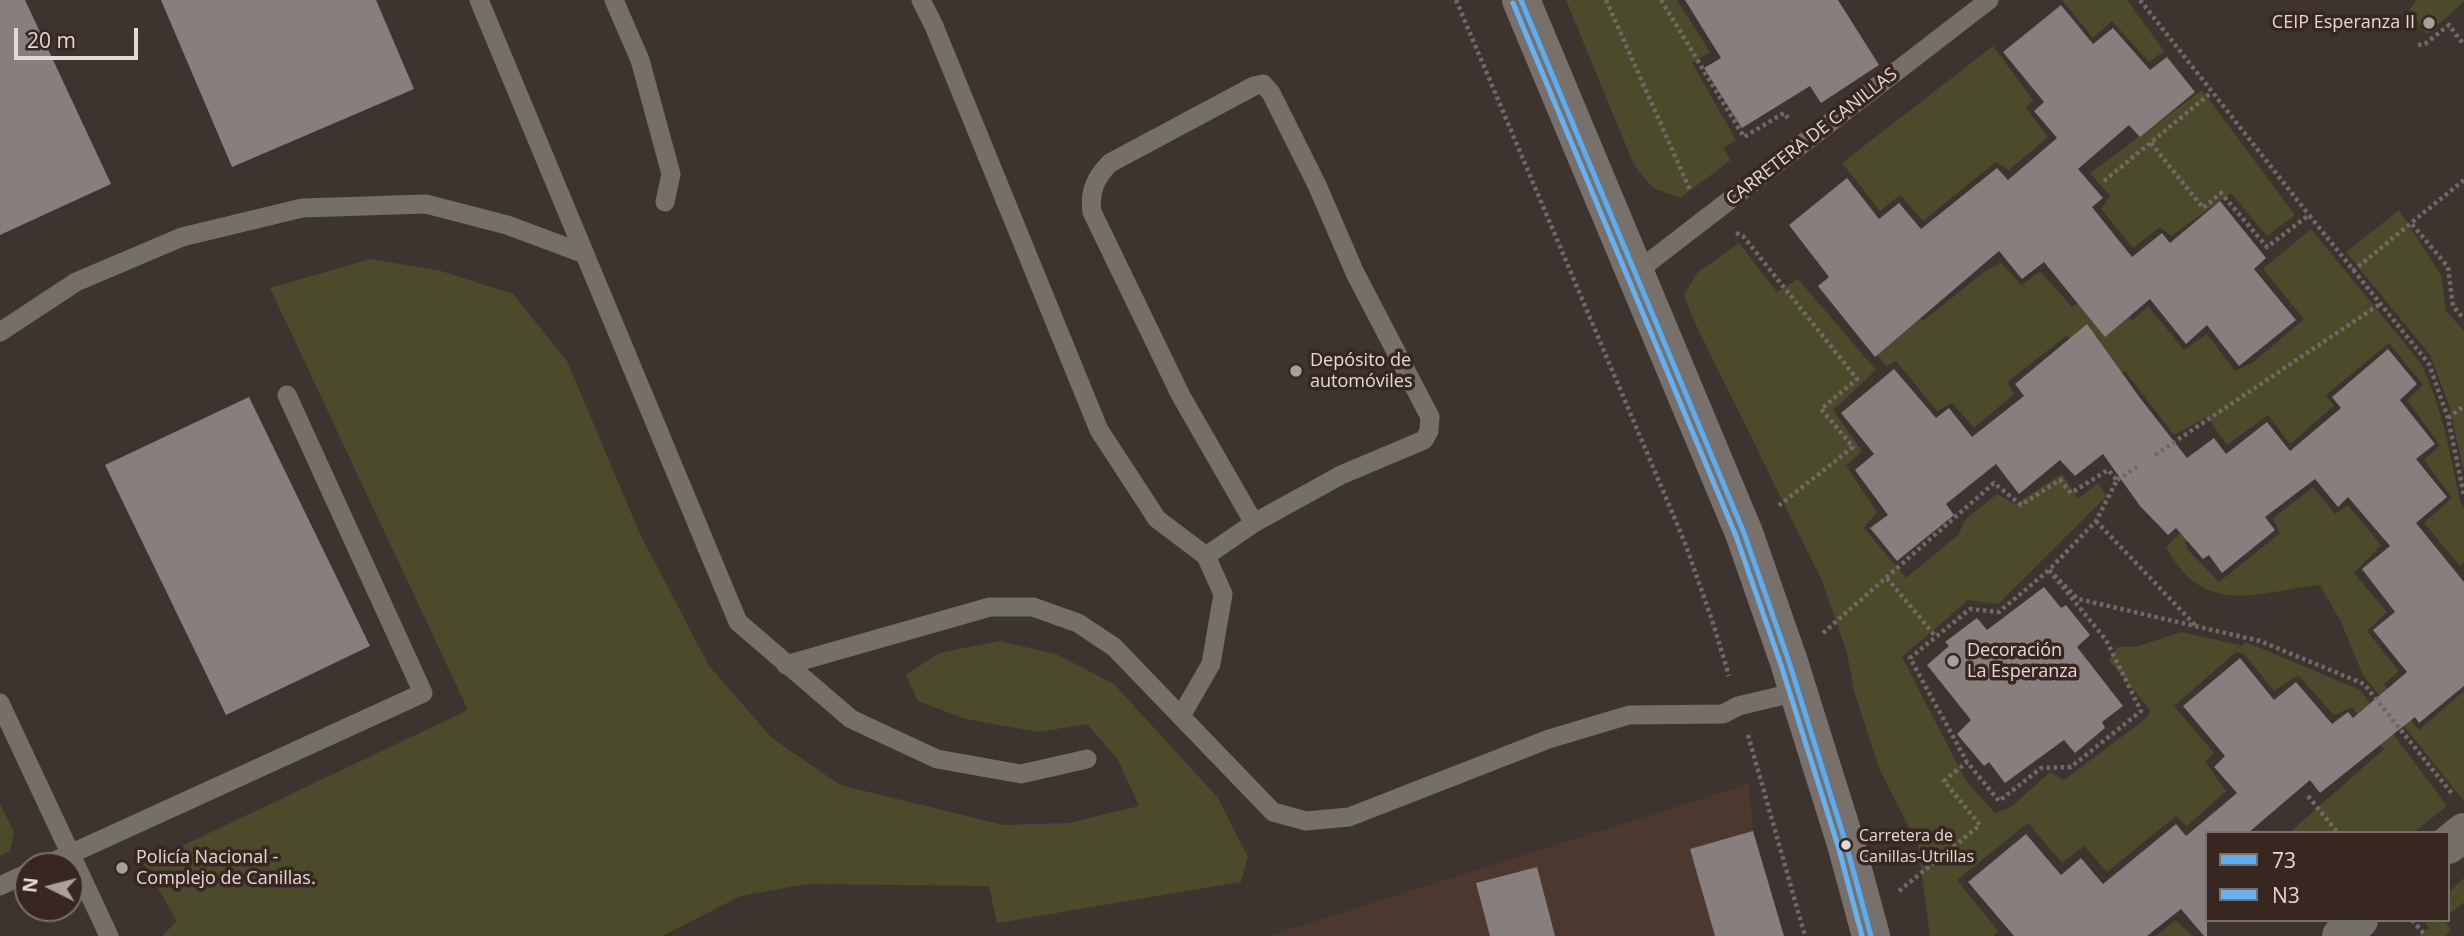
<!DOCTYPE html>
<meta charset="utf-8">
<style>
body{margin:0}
#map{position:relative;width:2464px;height:936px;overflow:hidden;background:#3d3430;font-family:"Open Sans",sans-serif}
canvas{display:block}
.legend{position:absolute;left:2205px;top:831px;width:245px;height:91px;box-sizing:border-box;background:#382721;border:2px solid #7c6e69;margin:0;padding:9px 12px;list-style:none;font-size:21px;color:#e3d8d4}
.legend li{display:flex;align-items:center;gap:14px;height:35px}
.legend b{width:35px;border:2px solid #7c6e69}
.north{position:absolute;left:14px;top:852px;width:70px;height:70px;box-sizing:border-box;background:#382721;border:2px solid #7c6e69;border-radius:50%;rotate:276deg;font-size:19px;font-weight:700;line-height:28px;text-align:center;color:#e3d8d4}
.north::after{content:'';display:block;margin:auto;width:24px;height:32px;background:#a99f9b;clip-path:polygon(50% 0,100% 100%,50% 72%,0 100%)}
.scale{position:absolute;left:14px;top:28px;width:124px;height:32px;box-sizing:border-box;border:4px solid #e3d8d4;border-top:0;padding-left:9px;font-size:21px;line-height:24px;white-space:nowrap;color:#e3d8d4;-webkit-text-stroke:5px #382721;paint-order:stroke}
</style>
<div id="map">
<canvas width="2464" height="936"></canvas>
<ul class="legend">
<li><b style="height:9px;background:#5aadf0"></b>73</li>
<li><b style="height:9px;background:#66b1f2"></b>N3</li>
</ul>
<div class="north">N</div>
<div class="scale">20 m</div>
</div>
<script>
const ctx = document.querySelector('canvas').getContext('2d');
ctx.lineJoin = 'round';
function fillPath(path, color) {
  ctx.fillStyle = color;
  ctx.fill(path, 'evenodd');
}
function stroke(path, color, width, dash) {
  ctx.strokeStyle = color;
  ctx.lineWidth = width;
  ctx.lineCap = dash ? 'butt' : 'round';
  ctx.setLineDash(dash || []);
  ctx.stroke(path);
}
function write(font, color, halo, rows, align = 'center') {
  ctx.font = font + ' "Open Sans",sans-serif';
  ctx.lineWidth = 7;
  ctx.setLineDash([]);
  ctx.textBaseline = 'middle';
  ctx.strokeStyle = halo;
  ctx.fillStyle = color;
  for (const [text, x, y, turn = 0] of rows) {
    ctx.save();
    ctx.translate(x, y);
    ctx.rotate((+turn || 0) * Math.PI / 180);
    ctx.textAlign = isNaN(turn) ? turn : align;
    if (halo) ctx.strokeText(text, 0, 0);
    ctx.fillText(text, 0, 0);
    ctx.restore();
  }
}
fillPath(new Path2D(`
 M1749,784L1753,831L1784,936H1268Z`), '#4d3830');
fillPath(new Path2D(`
 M1566,0H1677L1710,52L1692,63L1736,140L1723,148L1731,160L1680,198L1653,188L1634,165Z
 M2062,0H2127L2164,51L2149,62L2112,21L2093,38Z
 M2416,0H2464V2L2427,34L2409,11Z
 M1993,46L2033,100L2026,108L2048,137L2009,170L1996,162L1923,221L1900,195L1880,211L1842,163Z
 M2202,90L2295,215L2267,236L2231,193L2171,236L2160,227L2133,248L2101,209L2110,196L2090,173Z
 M2399,210L2441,275L2446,311L2464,331V472L2449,405L2430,355L2346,252Z
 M2311,229L2420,362C2442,406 2450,453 2460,501L2464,508V563L2460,566L2424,523L2452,498L2424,460L2440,445L2407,400L2423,385L2389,343L2326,395L2334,406L2290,444L2268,415L2227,445L2207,417L2174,435L2125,371L2110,379L2083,346L2066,336L2007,382L2014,394L1974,428L1952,403L1937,411L1896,361L1886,366L1870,346L1912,311L1923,321L1988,269L2001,263L2022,285L2040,271L2072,307L2102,285L2132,321L2148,306L2184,350L2207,334L2235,371L2252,363L2304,319L2263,269Z
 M1739,243L1777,292L1798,279L1876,370L1833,410L1862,451L1846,466L1877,512L1864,528L1906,578L1958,535L1966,519L1997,494L2015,504L2062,474L2078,499L2098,483L2107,496L1998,604L1968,600L1902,657L1966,781L1995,813L2011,807L2050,772L2064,780L2148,717L2150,710L2109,660L2118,647H2135L2181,632L2240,645L2238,649L2246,642L2360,690L2447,806L2413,833H2289L2384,749L2352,707L2334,715L2298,675L2274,691L2244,654L2236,652L2174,706L2214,753L2205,761L2226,791L2187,826L2176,816L2107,872L2084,846L2062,863L2028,823L1957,880L1998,931L1994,936H1930L1918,845L1879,768L1854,691L1847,653L1822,581L1694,321L1684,295L1697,273Z
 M370,259L441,271L513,294L567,361L640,534L709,666L772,738L840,785L1004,825L1068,823L1139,806L1118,760L1087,724L1038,732L965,719L918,701L906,675L939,653L999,641L1056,654L1114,684L1218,798L1248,857L1241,882L997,923L989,886L807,884L741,896L662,936H162L177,921L144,864L468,710L270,288Z
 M2313,487L2335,514L2348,505L2381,545L2354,573L2387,612L2367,631L2399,671L2384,684L2419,730L2464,691V801L2363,675L2341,622L2320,585C2257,591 2206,620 2166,547L2190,523L2195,530L2185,543L2189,551L2219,582L2280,533L2273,518Z
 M0,804L14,832L10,851L0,856Z
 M2464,878V902L2448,915V893Z
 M2175,920L2193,936H2156Z
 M2423,920H2445L2451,931L2445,936H2418L2429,928Z`), '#4b4a2a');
fillPath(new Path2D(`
 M0,0H25L111,184L0,235Z
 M161,0H376L414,89L232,167Z
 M1685,0H1838L1879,65L1821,103L1810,86L1742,128L1704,68L1721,58Z
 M2061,5L2093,44L2113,28L2150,70L2167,57L2195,92L2140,137L2129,125L2078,169L2103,198L2092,207L2132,257L2162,233L2170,243L2220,201L2266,258L2254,269L2296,320L2239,366L2207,325L2186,344L2150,299L2105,337L2044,262L2022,279L1999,251L1875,357L1818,286L1829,277L1789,225L1847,178L1879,219L1899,203L1921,229L1997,168L2008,180L2057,138L2034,111L2044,102L2003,52Z
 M2087,324L2140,398L2187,458L2214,438L2226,454L2267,422L2290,451L2341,408L2332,397L2388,349L2417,384L2400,400L2435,444L2416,459L2447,497L2416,523L2464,582V686L2419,723L2415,717L2320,793L2310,780L2248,833H2207V936H2204L2181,909L2147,936H2014L1968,882L2026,834L2061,875L2081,858L2103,884L2176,824L2186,836L2237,793L2214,767L2225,756L2183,706L2240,658L2274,700L2296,682L2332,724L2348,712L2353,718L2407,672L2373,630L2395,612L2362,569L2390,546L2348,497L2338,507L2315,479L2265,517L2275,530L2222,573L2209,555L2203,559L2176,528L2168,535L2140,506L2103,454L2075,476L2060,460L2019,494L1996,464L1946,504L1954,515L1897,561L1870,528L1888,515L1855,470L1874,454L1841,413L1894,369L1936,418L1949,408L1972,437L2024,396L2015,384Z
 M249,397L370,646L226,715L105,465Z
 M2044,587L2061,608L2066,605L2090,635L2077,647L2123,706L2102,722L2105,728L2075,753L2064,740L2005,783L1989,762L1984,766L1957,734L1971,720L1927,665L1949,646L1945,642L1977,618L1987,630Z
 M1753,831L1784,936H1715L1690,849Z
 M1537,867L1555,936H1490L1476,883Z`), '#877e7e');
stroke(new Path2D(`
 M1456,0L1685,543L1713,623L1729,676
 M1606,0L1690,190
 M1661,0L1744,137L1784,113L1788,118
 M2140,0L2309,215
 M2418,45L2425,44L2449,25L2464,45
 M2151,143L2203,208L2221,193L2267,247L2309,215L2429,364L2448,418L2464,495
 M2464,180L2411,223L2448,267L2453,306L2464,319
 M2104,181L2212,92
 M1736,233L1743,236L1857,379L1821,409L1853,447L1777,507
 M2353,271L2411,223
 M2448,418L2464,406
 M2155,455L2380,304
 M2117,480L2137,467
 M2096,521L2195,625
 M2049,570L2106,640L2141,711L2071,767L2041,768L1999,801L1967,762L1910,658L1970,609L1999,612Z
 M1887,578L1936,637
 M1823,633L1994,483L2021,505L2060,480L2071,493L2108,470L2117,480L2096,521L2049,570L2078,599L2260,641L2364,684L2453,795
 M1748,735L1805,936
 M2308,796L2338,833
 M1899,891L1980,825L1944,781L1967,762
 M2412,920L2426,936`), '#6f6a66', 4.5, [3.5, 3.5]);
stroke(new Path2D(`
 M479,0L738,622L851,719L937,759L1021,774L1087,759
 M614,0L640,60L671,174L665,202
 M921,0L934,26L1099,430L1157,519L1206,556L1223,594L1211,664L1181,716
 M1635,273L1989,0
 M0,332L76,282L182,237L302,208L426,204L507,225L585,254
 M1206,556L1254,523L1341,475L1424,440L1429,431L1430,417L1355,273L1317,185L1271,93L1263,84L1254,86L1110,163C1096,177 1089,191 1092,212L1181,396L1254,523
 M786,665L990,607H1033L1078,623L1114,647L1273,812L1306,821L1349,817L1549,739L1629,715L1723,714L1738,706L1797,692
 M0,703L109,936
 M44,866L423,693L287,395
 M0,886L28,873`), '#746f69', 19);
stroke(new Path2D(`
 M2448,845L2464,832
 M2341,936L2359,920`), '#746f69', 38);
stroke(new Path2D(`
 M1521,0L1744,533L1789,662L1846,844L1871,936`), '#78706a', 38);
stroke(new Path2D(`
 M1521,0L1744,533L1789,662L1846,844L1871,936`), '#5aadf0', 5);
stroke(new Path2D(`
 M1513,3L1736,536L1781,665L1838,846L1862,936`), '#66b1f2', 5);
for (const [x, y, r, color] of [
 [2429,23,7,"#a99f9b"],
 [1296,371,7,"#a99f9b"],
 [1953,661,7,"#a99f9b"],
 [1846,845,6,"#e3d8d4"],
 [122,868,7,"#a99f9b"]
]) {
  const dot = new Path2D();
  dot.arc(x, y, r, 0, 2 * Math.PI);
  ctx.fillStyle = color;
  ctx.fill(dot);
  stroke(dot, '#382721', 2.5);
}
write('16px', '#e3d8d4', '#382721', [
 ["Carretera de",1859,836],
 ["Canillas-Utrillas",1859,857]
], 'left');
write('18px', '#e3d8d4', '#382721', [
 ["CEIP Esperanza II",2415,23,"right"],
 ["Depósito de",1310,361],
 ["automóviles",1310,382],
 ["Decoración",1967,651],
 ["La Esperanza",1967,672],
 ["Policía Nacional -",136,858],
 ["Complejo de Canillas.",136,879]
], 'left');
write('18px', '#e3d8d4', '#382721', [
 ["CARRETERA DE CANILLAS",1812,137,-38]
]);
</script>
